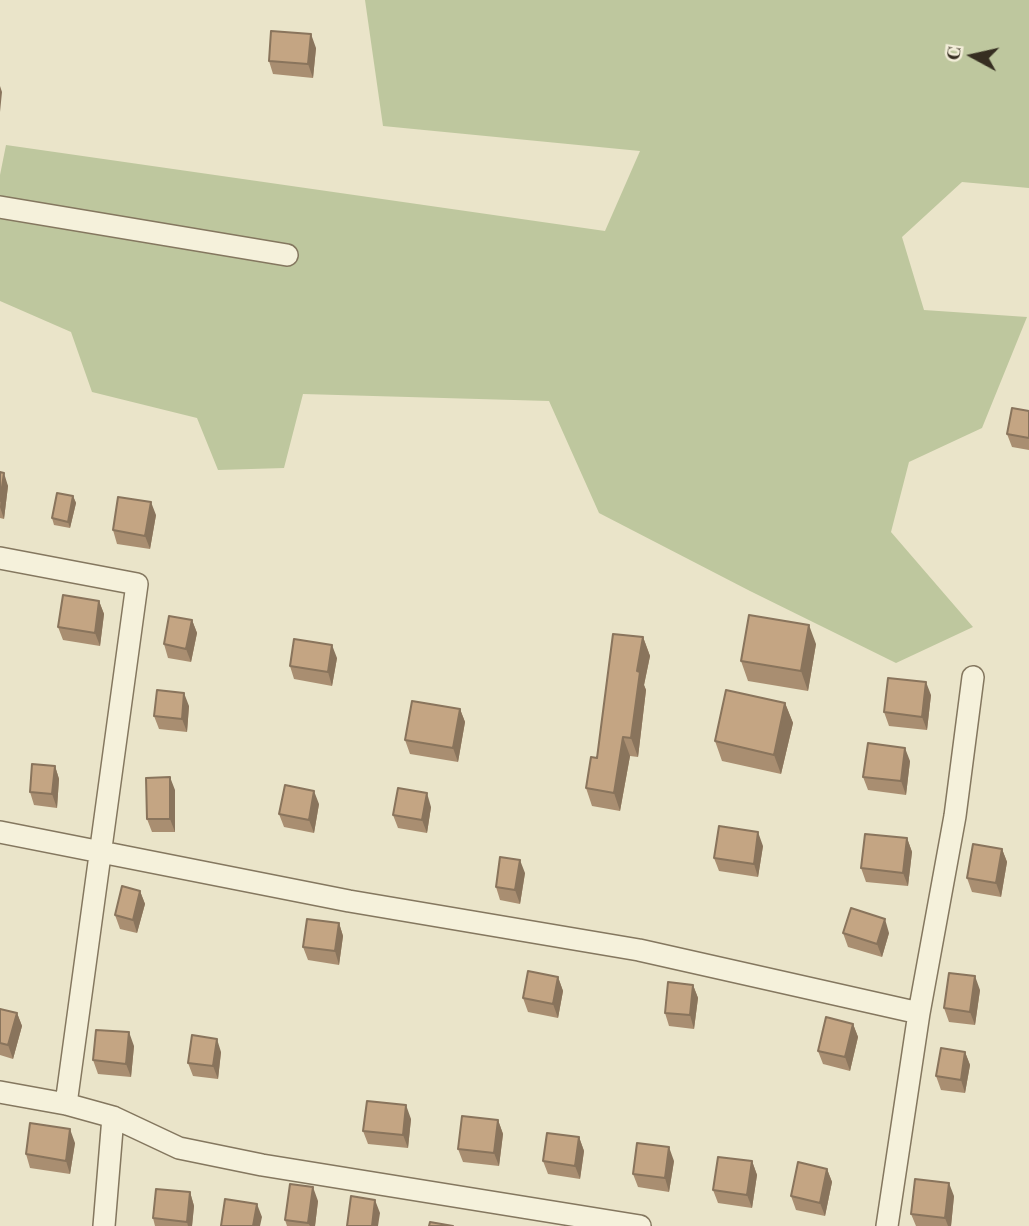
<!DOCTYPE html>
<meta charset="utf-8">
<style>
body{margin:0}
#map{position:relative;width:1029px;height:1226px;overflow:hidden;background:#eae4c9;font-family:"Playfair Display",serif}
canvas{display:block}
.north{position:absolute;left:938px;top:21px;width:70px;height:70px;-webkit-text-stroke:5px #f2edd8;paint-order:stroke;rotate:278deg;font-size:19px;font-weight:700;line-height:28px;text-align:center;color:#362e21}
.north::after{content:'';display:block;margin:auto;width:24px;height:32px;background:#362e21;clip-path:polygon(50% 0,100% 100%,50% 72%,0 100%)}
</style>
<div id="map">
<canvas width="1029" height="1226"></canvas>
<div class="north">С</div>
</div>
<script>
const ctx = document.querySelector('canvas').getContext('2d');
ctx.lineJoin = 'round';
function fillPath(path, color) {
  ctx.fillStyle = color;
  ctx.fill(path, 'evenodd');
}
function stroke(path, color, width, dash) {
  ctx.strokeStyle = color;
  ctx.lineWidth = width;
  ctx.lineCap = dash ? 'butt' : 'round';
  ctx.setLineDash(dash || []);
  ctx.stroke(path);
}
fillPath(new Path2D(`
 M365,0H1029V188L962,182L902,237L924,310L1027,317L982,428L909,462L891,532L973,627L896,663L750,591L599,513L549,401L303,394L284,468L218,470L197,418L92,392L71,332L0,301V175L6,145L605,231L640,151L383,126Z`), '#bec79e');
const minor = new Path2D(`
 M0,207L287,255
 M0,558L137,584L66,1104
 M0,832L349,901L639,950L919,1013
 M0,1092L66,1104L113,1117L179,1148L262,1165L640,1226
 M104,1226L113,1117
 M887,1226L919,1013L955,816L973,677`);
stroke(minor, '#84775f', 24);
stroke(minor, '#f5f1db', 21);
fillPath(new Path2D(`
 M316,48L313,78L273,74L269,61Z
 M1029,411V450L1012,447L1007,434Z
 M0,472L8,486L4,519L0,518Z
 M73,496L76,503L70,528L54,525L52,518Z
 M156,515L150,549L117,544L113,530Z
 M99,601L104,614L100,646L63,640L58,627Z
 M192,620L197,633L191,662L168,658L164,644Z
 M643,637L650,656L644,685L646,690L638,757L630,756L620,811L592,806L586,788Z
 M816,644L808,691L748,681L741,661Z
 M337,658L332,686L294,679L290,666Z
 M931,695L927,730L889,726L884,712Z
 M785,703L793,723L781,774L722,761L715,741Z
 M189,706L187,732L159,729L154,716Z
 M460,709L465,722L458,762L410,754L405,740Z
 M910,761L906,795L868,790L863,777Z
 M55,766L59,779L57,808L34,805L30,792Z
 M175,790V832H152L147,819Z
 M319,804L314,833L284,827L279,814Z
 M431,807L427,833L398,828L393,815Z
 M907,838L912,852L908,886L866,882L861,868Z
 M763,846L758,877L719,871L714,858Z
 M1002,849L1007,862L1001,897L972,892L967,878Z
 M525,873L520,904L500,900L496,887Z
 M140,891L145,904L137,933L120,929L115,915Z
 M339,923L343,936L339,965L308,960L303,947Z
 M843,933H889L882,957L848,947Z
 M558,977L563,991L558,1018L528,1012L523,998Z
 M693,985L698,998L694,1029L669,1026L665,1013Z
 M980,990L975,1025L949,1022L944,1008Z
 M0,1009L17,1013L22,1026L13,1059L0,1055Z
 M853,1024L858,1037L850,1071L823,1064L818,1051Z
 M134,1046L131,1077L98,1074L93,1060Z
 M221,1052L218,1079L193,1076L188,1063Z
 M965,1052L970,1065L965,1093L941,1090L936,1076Z
 M411,1119L408,1148L368,1144L363,1131Z
 M498,1120L503,1134L499,1166L463,1162L458,1149Z
 M579,1137L584,1151L580,1179L548,1174L543,1161Z
 M75,1143L70,1174L30,1168L26,1154Z
 M674,1161L669,1192L638,1187L633,1174Z
 M752,1161L757,1175L752,1208L718,1203L713,1190Z
 M827,1169L832,1182L825,1216L796,1210L791,1196Z
 M190,1192L194,1206L192,1226H155L153,1218Z
 M954,1196L951,1226H916L911,1214Z
 M318,1201L315,1226H287L285,1220Z`), '#a98e71');
fillPath(new Path2D(`
 M311,34L316,48L313,78L308,64Z
 M0,86L2,92L0,112Z
 M4,473L8,486L4,519L0,507Z
 M73,496L76,503L70,528L68,522Z
 M151,502L156,515L150,549L145,536Z
 M99,601L104,614L100,646L95,633Z
 M192,620L197,633L191,662L186,649Z
 M809,625L816,644L808,691L801,671Z
 M643,637L650,656L644,685L646,690L638,757L631,738L637,671Z
 M332,645L337,658L332,686L328,672Z
 M926,682L931,695L927,730L922,717Z
 M184,693L189,706L187,732L182,719Z
 M785,703L793,723L781,774L774,755Z
 M460,709L465,722L458,762L453,748Z
 M623,737L630,756L620,811L614,793Z
 M905,748L910,761L906,795L901,781Z
 M55,766L59,779L57,808L52,794Z
 M170,777L175,790V832L170,819Z
 M314,791L319,804L314,833L309,820Z
 M427,793L431,807L427,833L422,820Z
 M758,832L763,846L758,877L754,864Z
 M907,838L912,852L908,886L903,873Z
 M1002,849L1007,862L1001,897L996,883Z
 M520,860L525,873L520,904L515,890Z
 M140,891L145,904L137,933L133,920Z
 M885,919L889,933L882,957L877,944Z
 M339,923L343,936L339,965L335,951Z
 M975,976L980,990L975,1025L970,1012Z
 M558,977L563,991L558,1018L553,1004Z
 M693,985L698,998L694,1029L690,1015Z
 M17,1013L22,1026L13,1059L8,1045Z
 M853,1024L858,1037L850,1071L845,1057Z
 M129,1032L134,1046L131,1077L126,1064Z
 M217,1039L221,1052L218,1079L213,1066Z
 M965,1052L970,1065L965,1093L961,1080Z
 M406,1105L411,1119L408,1148L403,1135Z
 M498,1120L503,1134L499,1166L494,1153Z
 M70,1129L75,1143L70,1174L66,1161Z
 M579,1137L584,1151L580,1179L575,1166Z
 M669,1147L674,1161L669,1192L665,1178Z
 M752,1161L757,1175L752,1208L747,1195Z
 M827,1169L832,1182L825,1216L820,1203Z
 M949,1183L954,1196L951,1226H948L945,1218Z
 M313,1187L318,1201L315,1226H310L308,1223Z
 M190,1192L194,1206L192,1226H188L187,1222Z
 M375,1200L380,1213L378,1226H372Z
 M257,1204L262,1217L260,1226H253Z`), '#89745c');
const building = new Path2D(`
 M271,31L311,34L308,64L269,61Z
 M1012,408L1029,411V438L1007,434Z
 M0,472L4,473L0,501Z
 M57,493L73,496L68,522L52,518Z
 M118,497L151,502L145,536L113,530Z
 M63,595L99,601L95,633L58,627Z
 M749,615L809,625L801,671L741,661Z
 M169,616L192,620L186,649L164,644Z
 M613,634L643,637L637,671L640,672L631,738L623,737L614,793L586,788L591,757L597,758Z
 M294,639L332,645L328,672L290,666Z
 M888,678L926,682L922,717L884,712Z
 M157,690L184,693L182,719L154,716Z
 M726,690L785,703L774,755L715,741Z
 M412,701L460,709L453,748L405,740Z
 M868,743L905,748L901,781L863,777Z
 M32,764L55,766L52,794L30,792Z
 M170,777V819H147L146,778Z
 M285,785L314,791L309,820L279,814Z
 M398,788L427,793L422,820L393,815Z
 M719,826L758,832L754,864L714,858Z
 M865,834L907,838L903,873L861,868Z
 M973,844L1002,849L996,883L967,878Z
 M500,857L520,860L515,890L496,887Z
 M122,886L140,891L133,920L115,915Z
 M851,908L885,919L877,944L843,933Z
 M307,919L339,923L335,951L303,947Z
 M528,971L558,977L553,1004L523,998Z
 M949,973L975,976L970,1012L944,1008Z
 M668,982L693,985L690,1015L665,1013Z
 M0,1009L17,1013L8,1045L0,1043Z
 M826,1017L853,1024L845,1057L818,1051Z
 M96,1030L129,1032L126,1064L93,1060Z
 M192,1035L217,1039L213,1066L188,1063Z
 M941,1048L965,1052L961,1080L936,1076Z
 M367,1101L406,1105L403,1135L363,1131Z
 M462,1116L498,1120L494,1153L458,1149Z
 M30,1123L70,1129L66,1161L26,1154Z
 M547,1133L579,1137L575,1166L543,1161Z
 M637,1143L669,1147L665,1178L633,1174Z
 M718,1157L752,1161L747,1195L713,1190Z
 M798,1162L827,1169L820,1203L791,1196Z
 M915,1179L949,1183L945,1218L911,1214Z
 M290,1184L313,1187L308,1223L285,1220Z
 M156,1189L190,1192L187,1222L153,1218Z
 M351,1196L375,1200L372,1226H347Z
 M225,1199L257,1204L253,1226H221Z
 M430,1222L453,1226H429Z`);
fillPath(building, '#c4a583');
stroke(building, '#89745c', 2);
</script>
